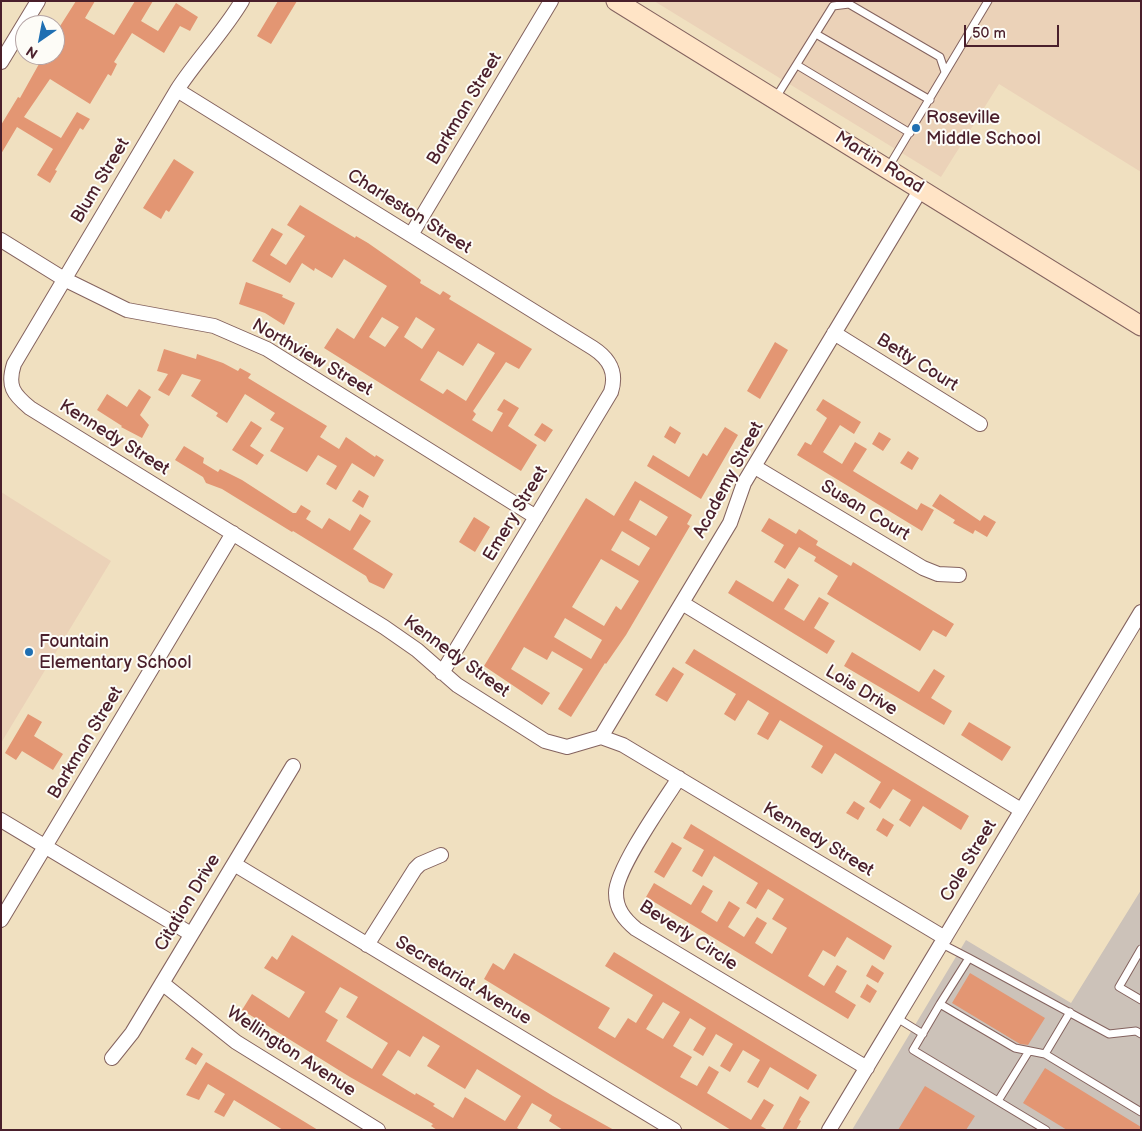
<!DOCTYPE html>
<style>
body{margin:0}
#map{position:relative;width:1142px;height:1131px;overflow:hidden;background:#f0e0c0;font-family:"Balsamiq Sans",sans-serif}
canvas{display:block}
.frame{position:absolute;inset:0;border:2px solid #4a1f2b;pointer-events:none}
.north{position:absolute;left:15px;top:15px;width:50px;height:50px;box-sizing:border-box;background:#fdfcf7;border:1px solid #b5a4a5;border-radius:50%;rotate:213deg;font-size:14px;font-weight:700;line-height:20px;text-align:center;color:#4a1f2b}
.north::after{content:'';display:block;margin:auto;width:18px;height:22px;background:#1f6fb2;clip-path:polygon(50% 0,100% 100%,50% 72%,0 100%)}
.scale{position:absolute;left:964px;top:25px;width:95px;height:22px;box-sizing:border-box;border:2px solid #4a1f2b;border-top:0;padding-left:6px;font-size:15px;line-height:18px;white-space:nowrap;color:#4a1f2b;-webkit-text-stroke:4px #fdfcf7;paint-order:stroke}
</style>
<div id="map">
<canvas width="1142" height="1131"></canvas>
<div class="frame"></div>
<div class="north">N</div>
<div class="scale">50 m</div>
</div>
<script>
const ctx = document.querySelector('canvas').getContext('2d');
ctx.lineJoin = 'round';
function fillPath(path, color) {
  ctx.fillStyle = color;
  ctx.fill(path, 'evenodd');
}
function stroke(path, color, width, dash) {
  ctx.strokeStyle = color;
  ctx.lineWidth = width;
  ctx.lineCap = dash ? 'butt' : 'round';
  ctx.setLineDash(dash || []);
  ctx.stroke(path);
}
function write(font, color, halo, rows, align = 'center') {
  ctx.font = font + ' "Balsamiq Sans",sans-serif';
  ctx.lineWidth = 4;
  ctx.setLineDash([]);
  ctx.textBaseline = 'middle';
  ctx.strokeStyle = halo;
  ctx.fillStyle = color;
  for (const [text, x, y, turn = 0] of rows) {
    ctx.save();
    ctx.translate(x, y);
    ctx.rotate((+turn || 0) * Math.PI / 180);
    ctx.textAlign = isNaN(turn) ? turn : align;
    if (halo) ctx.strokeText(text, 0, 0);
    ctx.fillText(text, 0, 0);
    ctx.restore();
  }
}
fillPath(new Path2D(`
 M654,1H1141V172L999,84L941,177Z
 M1,492L111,561L1,743Z`), '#ebd2b8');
fillPath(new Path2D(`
 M1141,890V1130H852L966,940L1071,1003Z`), '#ccc2b9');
fillPath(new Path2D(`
 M76,1H95L85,18L114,35L135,1H153L141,21L158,31L176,3L198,17L190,31L180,26L164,53L132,33L114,62L117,64L111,76L108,74L90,104L50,79L24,117L61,138L77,112L90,119L83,130L80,128L55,170L57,171L50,183L37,175L53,149L17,127L1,154V125L18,97L20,98L44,55H55V34Z
 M278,1H297L271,44L257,36Z
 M174,159L194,172L169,212L166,210L161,219L143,208Z
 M300,205L355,238L356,236L368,243L421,280L420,283L440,295L443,291L451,296L449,299L532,349L519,369L506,362L473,411L476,414L472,420L492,432L503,413L497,410L504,399L519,408L508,426L537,445L521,471L324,348L337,328L354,339L387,286L344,259L332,278L315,268L314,271L302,263L290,283L252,261L272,228L283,234L270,255L286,265L305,236L287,225ZM382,317L399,327L385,347L369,337ZM416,317L435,329L422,349L404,337ZM478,343L495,353L466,401L447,389L443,394L420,380L438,351L463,366Z
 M246,282L283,295L282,297L295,303L284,325L265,313L239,304Z
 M775,342L788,350L760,399L747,391Z
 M164,349L196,359L197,354L223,363L238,371L240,368L251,374L248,378L327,426L320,437L339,449L346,437L375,457L376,455L384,460L374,477L352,463L336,490L326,484L337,466L318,455L307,472L270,451L284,428L270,420L275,413L245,394L227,423L216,416L218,413L191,396L201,380L182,374L169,396L158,390L168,374L157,371Z
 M139,389L151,397L140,415L149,425L142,438L121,427L122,426L97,410L107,394L127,407Z
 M823,399L861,422L854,434L840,425L823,452L842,464L855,442L867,449L853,471L917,510L921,503L934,510L922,531L797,455L805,442L811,445L827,418L816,410Z
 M251,421L262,428L250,446L264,455L257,465L232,450Z
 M542,423L553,430L545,442L534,435Z
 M670,426L681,433L675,444L664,437Z
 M725,427L738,435L701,499L647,466L653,455L689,477L703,453L707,456Z
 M879,432L891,439L883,451L872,444Z
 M184,446L204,458L203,463L218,472L220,469L242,480L293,513H296L301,505L311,511L306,519L322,529L329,518L350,531L360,514L371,521L353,549L393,574L384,589L369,582L366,576L293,531L292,532L222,489L206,483L203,477L175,460Z
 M908,451L919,458L912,470L900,463Z
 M635,481L692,515L687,524L690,526L626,635L606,664L605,663L571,717L558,709L583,669L552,651L547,660L524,647L511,669L550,693L542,705L484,666L586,498L614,516ZM640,500L668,517L656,536L629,520ZM622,531L650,548L639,566L611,550ZM601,559L639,581L621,610L616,606L604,626L572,607ZM565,618L602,640L591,659L554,637Z
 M359,490L369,496L363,508L352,501Z
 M940,494L980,521L984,515L996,522L987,537L975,530L973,534L953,523L955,520L932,506Z
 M474,517L490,527L475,552L459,542Z
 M769,518L796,534L799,529L818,541L816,545L851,566L853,562L954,624L946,637L933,630L920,651L866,618L827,594L838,576L814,561L816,557L799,547L785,569L774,562L784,545L761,531Z
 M788,578L799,585L784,609L804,621L819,597L829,603L814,628L835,641L827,654L728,593L736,580L773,602Z
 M694,649L969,816L961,830L923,806L910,827L899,820L911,800L893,789L880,809L869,802L881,782L835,753L822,774L811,767L823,746L780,720L768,740L757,734L769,713L748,700L735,721L724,714L736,694L685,663Z
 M852,652L919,692L934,669L945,676L931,698L952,711L944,725L844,666Z
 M673,667L684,674L667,702L655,695Z
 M28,714L42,722L34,736L63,754L53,770L22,751L16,760L5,753Z
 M969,722L1011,747L1002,761L961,735Z
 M854,801L865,808L858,820L846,813Z
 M883,818L894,825L887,837L876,830Z
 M691,824L892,946L884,960L847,937L835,957L823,950L808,976L824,986L837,965L847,971L835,992L856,1005L848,1019L646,897L654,883L691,905L703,885L713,891L701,912L717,922L729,901L740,908L728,927L744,937L757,917L767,923L755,943L772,954L787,928L772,919L784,899L768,889L756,909L746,903L758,883L714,856L702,877L692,871L704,850L683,838Z
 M672,842L682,848L664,878L654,872Z
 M292,935L553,1096L614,1130H563L549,1121L552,1115L532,1103L517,1128L521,1130H437L431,1126L433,1124L350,1077L242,1010L252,994L289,1018L305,992L264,968L272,956L277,960ZM340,987L358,997L346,1017L388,1043L372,1069L326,1041L338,1020L325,1012ZM423,1036L440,1046L427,1066L465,1089L477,1069L521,1096L505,1121L465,1097L453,1118L433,1106L435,1104L416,1093L415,1095L382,1075L398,1050L410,1057Z
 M614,952L817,1075L808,1090L770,1067L758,1088L747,1082L760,1060L743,1050L730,1072L720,1066L733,1044L716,1034L703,1056L693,1050L706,1028L690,1018L673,1046L692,1057L680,1077L697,1086L709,1066L719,1072L707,1093L751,1120L764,1099L774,1105L761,1126L768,1130H731L484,979L493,963L504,970L514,953L610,1008L598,1028L615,1038L628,1018L636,1023L653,995L605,966ZM663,1002L680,1012L663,1039L646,1029Z
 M872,965L884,973L878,983L866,976Z
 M970,973L1045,1018L1028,1045L1020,1044L952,1003Z
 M867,984L877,991L870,1003L860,997Z
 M192,1047L203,1054L196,1065L185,1059Z
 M206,1062L231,1077L318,1130H283L234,1100L224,1117L214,1112L225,1094L208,1084L199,1100L186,1095Z
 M1045,1068L1141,1127V1130H1067L1023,1103Z
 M925,1086L975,1116L966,1130H898Z
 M800,1096L810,1102L799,1120L801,1121L796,1130H782Z`), '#e39673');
const lane = new Path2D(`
 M816,34L930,100
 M797,65L910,133
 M775,99L833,6L849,4L940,57L945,72
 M888,168L988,1
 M942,944L969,958
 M1141,949L1119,987L1141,1000
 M940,1004L913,1050L1046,1130
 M897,1018L923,1034
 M1141,1034L1136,1031L1109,1034L969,958L940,1004L1015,1048L1045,1054L1141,1112
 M1045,1054L1070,1012
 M998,1101L1029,1051`);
const street = new Path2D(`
 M242,1C223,33 197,59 177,90L14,364C7,386 13,394 30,408L384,627L417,650L457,685L545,741L567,747L601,737L623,745L945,938
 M1,62L38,1
 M177,90L593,348C610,359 617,373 611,392L442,673
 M411,235L551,1
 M1,240L64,279L127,310L214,326L267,349L536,517
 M834,333L980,424
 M755,467L923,568L938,574L959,575
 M682,603L1021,810
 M601,737L730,523L744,483L921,189
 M679,778C664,801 616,869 616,893C616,909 624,919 636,929L867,1068
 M1,820L191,934
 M234,864L674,1130
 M1,920L233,533
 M367,945L415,869L420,864L441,855
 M162,983L236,1042L378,1130
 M112,1058L132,1033L293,766
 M829,1130L1141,612`);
const secondary = new Path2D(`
 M616,1L1141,326`);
stroke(lane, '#84635f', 9);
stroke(street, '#84635f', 16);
stroke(secondary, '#84635f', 21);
stroke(lane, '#fff', 7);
stroke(street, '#fff', 14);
stroke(secondary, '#ffe4c6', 19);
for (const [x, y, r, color] of [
 [916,128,5,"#1f6fb2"],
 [29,652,5,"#1f6fb2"]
]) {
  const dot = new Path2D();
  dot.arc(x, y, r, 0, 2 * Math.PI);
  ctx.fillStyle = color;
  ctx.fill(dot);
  stroke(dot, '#fdfcf7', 2);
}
write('18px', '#4a1f2b', '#fdfcf7', [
 ["Barkman Street",465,109,-59],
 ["Martin Road",879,163,32],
 ["Blum Street",101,181,-59],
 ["Charleston Street",409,212,32],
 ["Northview Street",312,358,30],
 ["Betty Court",917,363,32],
 ["Kennedy Street",114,438,32],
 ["Academy Street",729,480,-62],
 ["Susan Court",865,511,31],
 ["Emery Street",516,514,-59],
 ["Kennedy Street",456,657,36],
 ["Lois Drive",861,691,31],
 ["Barkman Street",86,743,-59],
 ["Kennedy Street",818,840,31],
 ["Cole Street",969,861,-59],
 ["Citation Drive",188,903,-59],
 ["Beverly Circle",688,936,33],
 ["Secretariat Avenue",463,981,31],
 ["Wellington Avenue",291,1052,33]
]);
write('18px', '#4a1f2b', '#fdfcf7', [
 ["Roseville",926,118],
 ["Middle School",926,139],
 ["Fountain",39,642],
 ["Elementary School",39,663]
], 'left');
</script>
